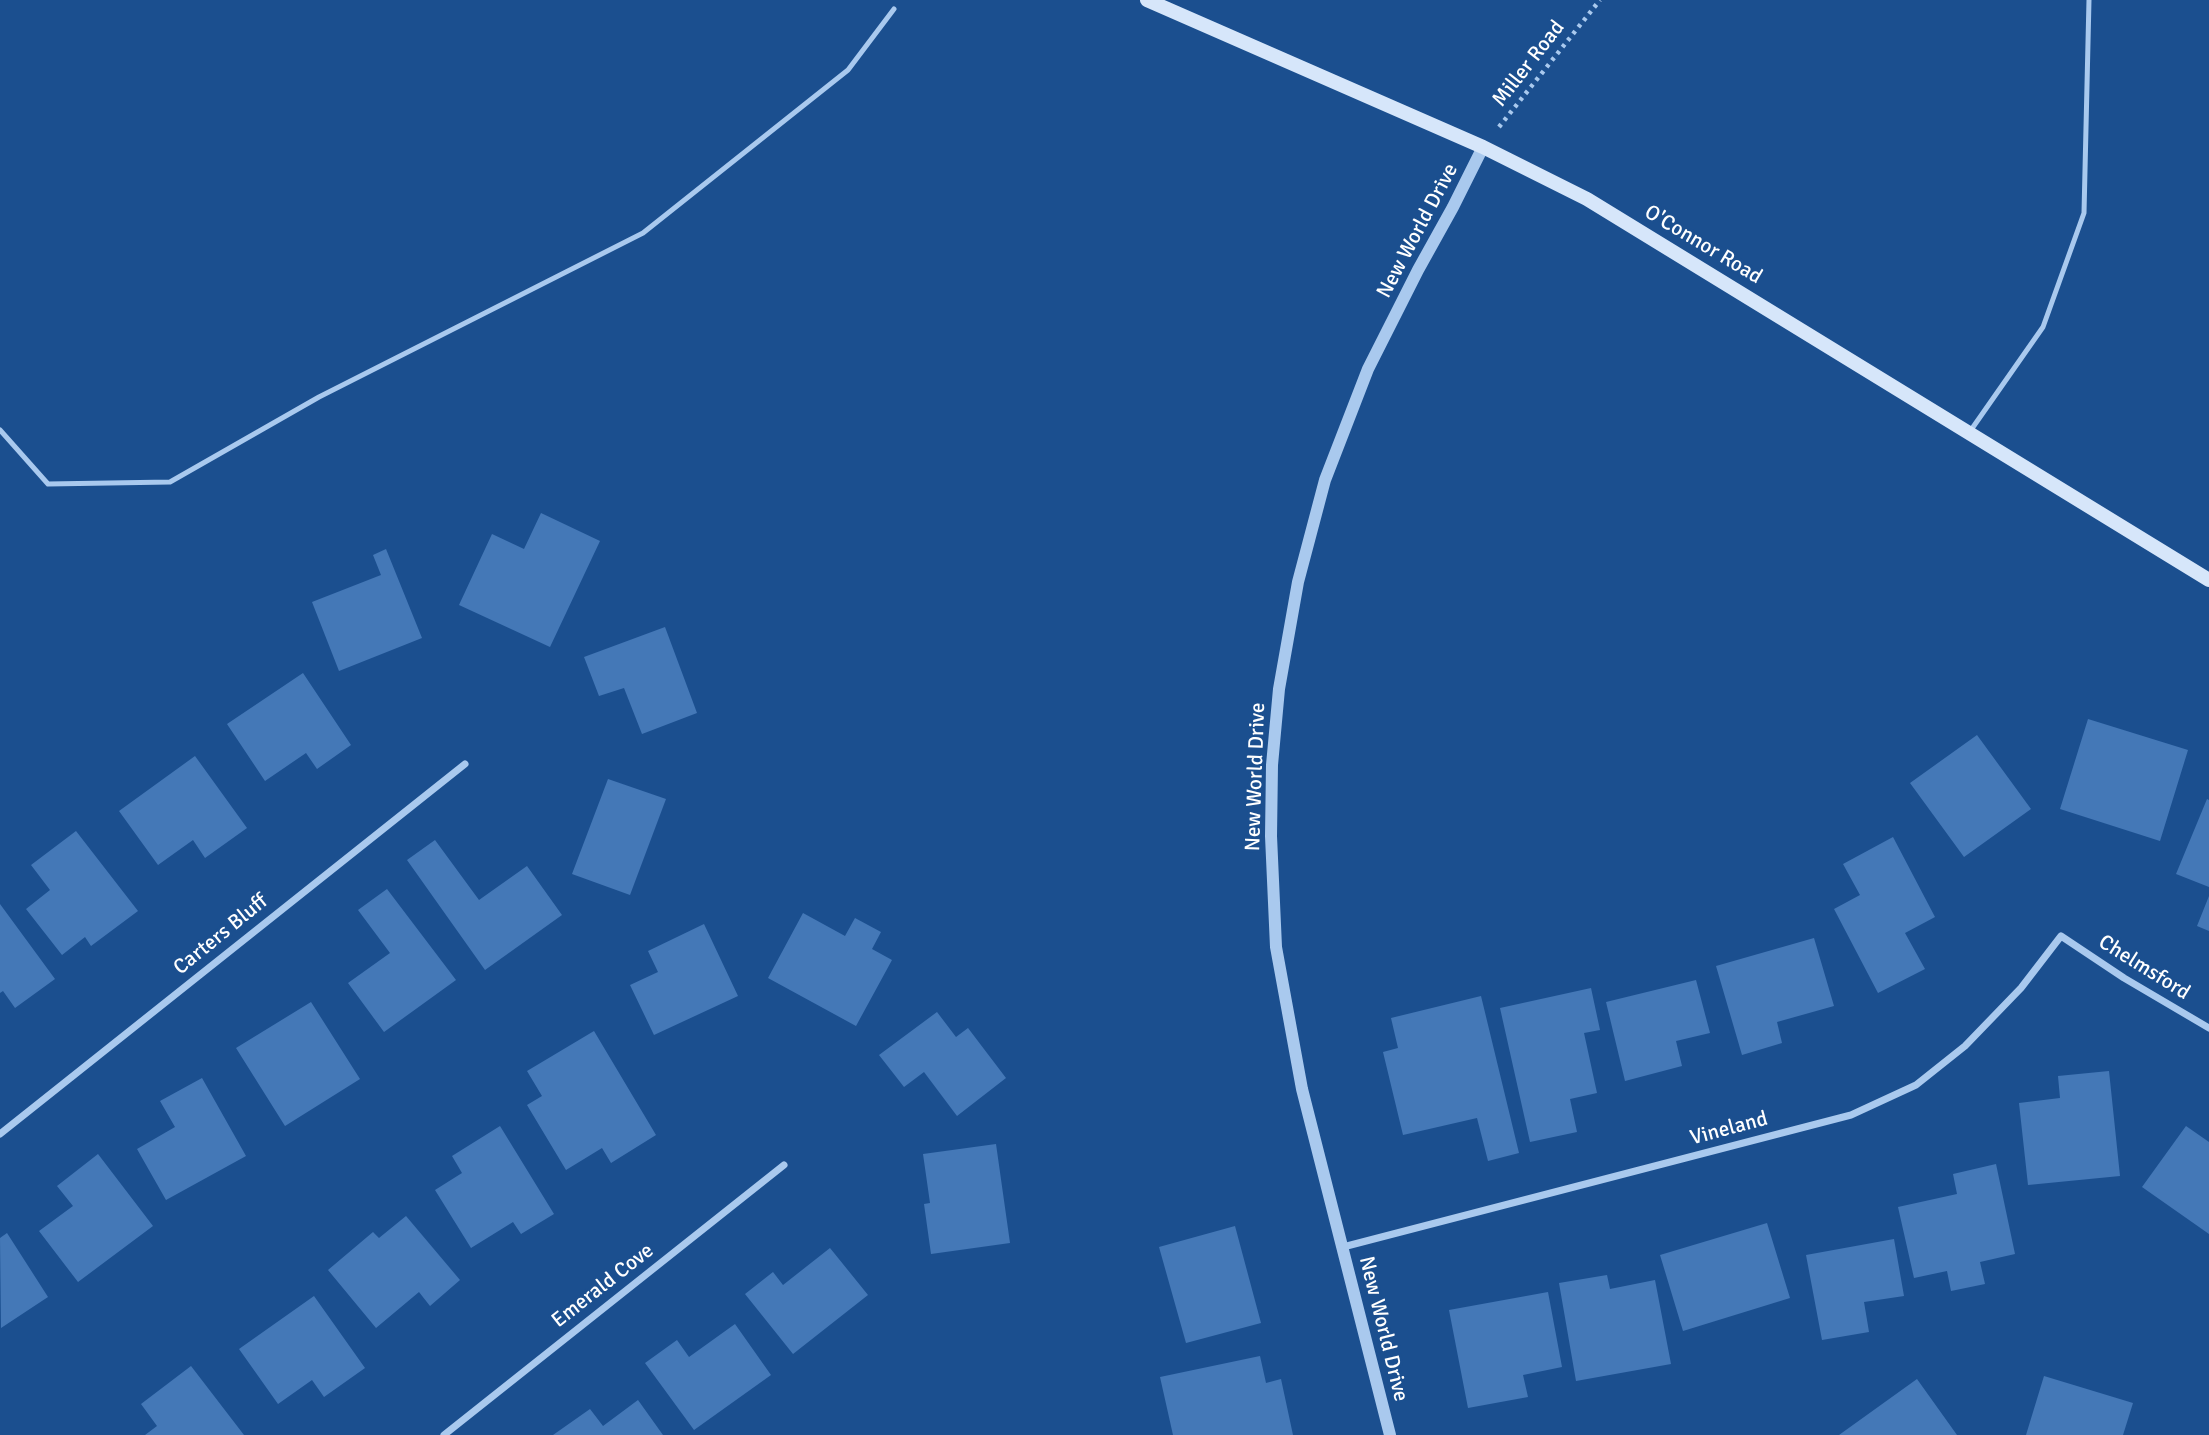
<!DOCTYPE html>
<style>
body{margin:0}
canvas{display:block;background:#1b4f8f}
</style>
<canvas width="2209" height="1435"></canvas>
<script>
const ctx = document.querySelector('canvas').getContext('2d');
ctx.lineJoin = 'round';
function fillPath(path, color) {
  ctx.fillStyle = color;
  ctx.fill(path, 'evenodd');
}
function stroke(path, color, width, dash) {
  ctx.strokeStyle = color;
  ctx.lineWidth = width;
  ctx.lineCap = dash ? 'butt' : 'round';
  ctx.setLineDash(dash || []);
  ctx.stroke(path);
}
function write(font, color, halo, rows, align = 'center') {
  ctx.font = font + ' Signika,sans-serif';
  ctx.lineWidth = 6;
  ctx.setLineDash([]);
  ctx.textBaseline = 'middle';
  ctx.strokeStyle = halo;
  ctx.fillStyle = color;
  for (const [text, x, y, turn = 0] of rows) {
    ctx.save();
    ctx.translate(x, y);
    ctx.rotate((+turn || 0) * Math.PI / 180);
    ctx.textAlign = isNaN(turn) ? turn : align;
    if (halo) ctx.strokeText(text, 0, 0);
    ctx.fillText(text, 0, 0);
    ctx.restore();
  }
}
fillPath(new Path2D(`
 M541,513L600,541L550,647L459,605L492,534L524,549Z
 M386,549L422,638L339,671L312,602L381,575L373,555Z
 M665,627L697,713L642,734L624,688L599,696L584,657Z
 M303,673L351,745L317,769L306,753L265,781L227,724Z
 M2088,719L2188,750L2160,841L2060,809Z
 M1977,735L2031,809L1964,857L1910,783Z
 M195,756L247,828L205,858L193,840L158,865L119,811Z
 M608,779L666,799L630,895L572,874Z
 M2207,799L2209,800V887L2176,874Z
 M76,831L138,911L91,946L85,937L62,955L26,909L50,890L31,865Z
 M1893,837L1935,917L1905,933L1925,969L1878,993L1834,909L1860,895L1843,864Z
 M435,840L479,900L527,866L562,915L485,970L407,860Z
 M387,889L456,980L384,1032L348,983L390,953L358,910Z
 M2209,896V931L2197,926Z
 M0,904L55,979L15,1008L3,991L0,993Z
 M803,913L845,936L855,918L881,932L872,949L892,960L856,1026L768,978Z
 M704,924L738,996L654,1035L630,985L658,972L648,951Z
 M1814,938L1834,1006L1777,1022L1782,1043L1742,1055L1716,966Z
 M1696,980L1710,1033L1676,1041L1682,1066L1625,1081L1606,1002Z
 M1591,988L1600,1030L1584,1033L1597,1093L1570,1099L1577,1132L1530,1142L1500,1008Z
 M1481,996L1519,1153L1488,1161L1477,1118L1403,1135L1383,1052L1398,1048L1391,1018Z
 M311,1002L360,1079L285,1126L236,1048Z
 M937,1012L956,1037L968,1028L1006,1078L957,1116L924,1072L904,1087L879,1055Z
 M594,1031L656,1135L611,1163L602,1148L566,1170L527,1105L542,1096L527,1071Z
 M2109,1071L2120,1176L2028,1185L2019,1103L2060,1098L2058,1076Z
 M202,1078L246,1156L166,1200L137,1149L175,1127L160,1101Z
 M500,1126L554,1214L521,1234L513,1222L471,1248L435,1190L462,1173L452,1156Z
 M2186,1126L2209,1142V1234L2142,1187Z
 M996,1144L1010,1243L931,1254L924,1204L930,1203L923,1154Z
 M98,1154L153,1226L78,1282L39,1231L73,1206L57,1186Z
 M1996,1164L2015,1254L1980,1262L1985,1284L1951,1291L1947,1271L1914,1278L1898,1207L1957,1194L1953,1174Z
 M406,1216L460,1280L430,1306L419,1292L376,1328L328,1270L373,1232L379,1238Z
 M1767,1223L1790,1298L1683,1331L1660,1255Z
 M1235,1226L1261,1323L1186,1343L1159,1247Z
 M7,1233L48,1297L1,1328L0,1238Z
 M1894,1239L1904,1296L1864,1302L1869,1332L1822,1340L1806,1255Z
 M830,1248L868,1295L793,1354L745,1294L773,1272L783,1285Z
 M1607,1275L1610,1289L1655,1280L1671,1364L1576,1381L1559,1283Z
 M1548,1292L1562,1367L1523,1375L1528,1397L1468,1408L1449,1310Z
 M314,1296L365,1368L324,1397L312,1380L278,1404L239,1349Z
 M735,1324L771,1375L694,1430L645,1363L677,1340L689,1357Z
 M1260,1356L1266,1383L1281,1379L1293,1435H1173L1160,1377Z
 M191,1366L244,1435H145L157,1426L141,1404Z
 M2044,1376L2133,1403L2123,1435H2026Z
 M1917,1379L1957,1435H1839Z
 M638,1400L663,1435H553L590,1409L603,1426Z`), '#4478b7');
stroke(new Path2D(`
 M1499,127L1600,0`), '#a9c9ee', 4.5, [3.5, 5]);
stroke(new Path2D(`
 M0,430L48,484L170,482L319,397L643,233L848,70L894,9
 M1971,430L2043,327L2084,213L2089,0`), '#a9c9ee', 5);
stroke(new Path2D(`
 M0,1134L465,764
 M1343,1247L1851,1115L1916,1085L1965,1046L2021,988L2061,936L2124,978L2209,1028
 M444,1435L784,1165`), '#a9c9ee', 7);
stroke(new Path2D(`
 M1390,1435L1302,1089L1276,947L1271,836L1272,765L1279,689L1298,582L1325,480L1368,369L1418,270L1453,207L1483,147`), '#a9c9ee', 12);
stroke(new Path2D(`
 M1147,0L1483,147L1587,199L2209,580`), '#d6e6fa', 14);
write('21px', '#fff', '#1b4f8f', [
 ["Miller Road",1529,64,-52],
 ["New World Drive",1418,231,-62],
 ["O'Connor Road",1703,245,31],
 ["New World Drive",1256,777,-88],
 ["Carters Bluff",221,935,-39],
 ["Chelmsford",2144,968,32],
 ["Vineland",1729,1129,-15],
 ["Emerald Cove",603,1286,-38],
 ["New World Drive",1383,1329,76]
]);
</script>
